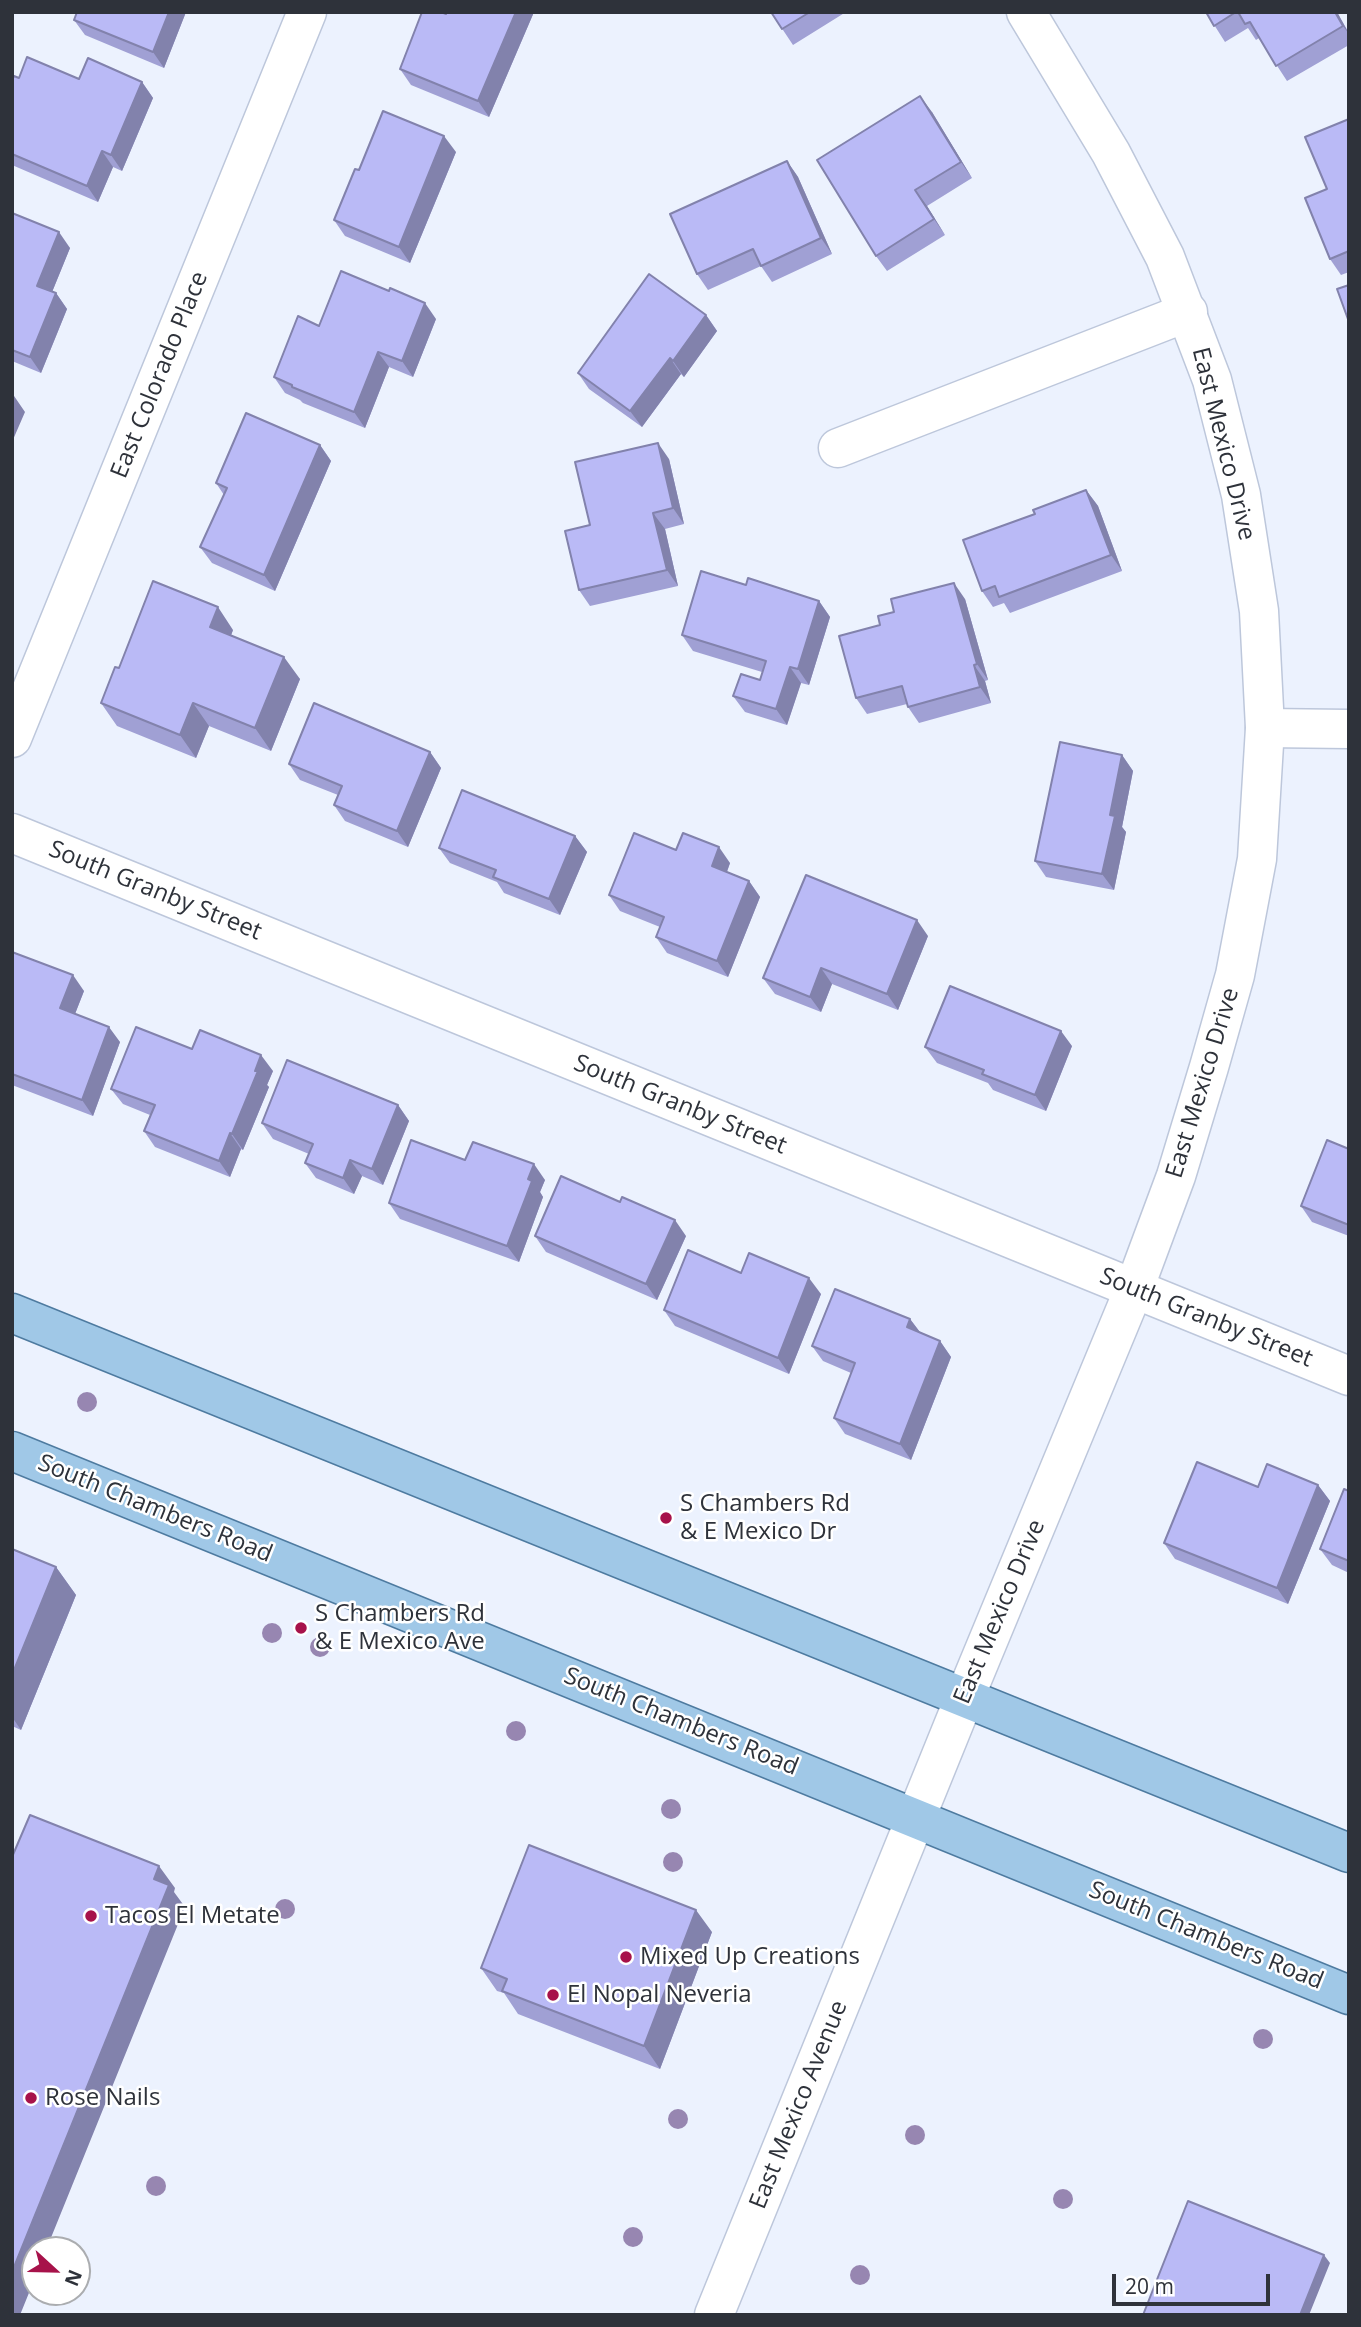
<!DOCTYPE html>
<style>
body{margin:0}
#map{position:relative;width:1361px;height:2327px;overflow:hidden;background:#ecf2fe;font-family:"Open Sans",sans-serif}
canvas{display:block}
.frame{position:absolute;inset:0;border:14px solid #2e323a;pointer-events:none}
.north{position:absolute;left:21px;top:2236px;width:70px;height:70px;box-sizing:border-box;background:#fff;border:2px solid #abadb0;border-radius:50%;rotate:112deg;font-size:19px;font-weight:700;line-height:28px;text-align:center;color:#2e323a}
.north::after{content:'';display:block;margin:auto;width:24px;height:32px;background:#a7124a;clip-path:polygon(50% 0,100% 100%,50% 72%,0 100%)}
.scale{position:absolute;left:1112px;top:2274px;width:158px;height:32px;box-sizing:border-box;border:4px solid #2e323a;border-top:0;padding-left:9px;font-size:21px;line-height:24px;white-space:nowrap;color:#2e323a;-webkit-text-stroke:5px #fff;paint-order:stroke}
</style>
<div id="map">
<canvas width="1361" height="2327"></canvas>
<div class="frame"></div>
<div class="north">N</div>
<div class="scale">20 m</div>
</div>
<script>
const ctx = document.querySelector('canvas').getContext('2d');
ctx.lineJoin = 'round';
function stroke(path, color, width, dash) {
  ctx.strokeStyle = color;
  ctx.lineWidth = width;
  ctx.lineCap = dash ? 'butt' : 'round';
  ctx.setLineDash(dash || []);
  ctx.stroke(path);
}
function fillPath(path, color) {
  ctx.fillStyle = color;
  ctx.fill(path, 'evenodd');
}
function write(font, color, halo, rows, align = 'center') {
  ctx.font = font + ' "Open Sans",sans-serif';
  ctx.lineWidth = 5;
  ctx.setLineDash([]);
  ctx.textBaseline = 'middle';
  ctx.strokeStyle = halo;
  ctx.fillStyle = color;
  for (const [text, x, y, turn = 0] of rows) {
    ctx.save();
    ctx.translate(x, y);
    ctx.rotate((+turn || 0) * Math.PI / 180);
    ctx.textAlign = isNaN(turn) ? turn : align;
    if (halo) ctx.strokeText(text, 0, 0);
    ctx.fillText(text, 0, 0);
    ctx.restore();
  }
}
const minor = new Path2D(`
 M838,448L1188,312
 M1265,728L1349,729
 M12,738L307,12
 M12,833L1349,1376`);
const tertiary = new Path2D(`
 M714,2315L964,1699L1134,1289L1176,1176L1209,1067L1235,975L1257,859L1265,728L1259,611L1241,495L1212,380L1165,257L1111,153L1026,12`);
const primary = new Path2D(`
 M12,1313L1349,1853
 M12,1451L1349,1995`);
stroke(minor, '#bdc7db', 41);
stroke(tertiary, '#bdc7db', 41);
stroke(primary, '#4e7ba0', 41);
stroke(minor, '#fff', 38);
stroke(tertiary, '#fff', 38);
stroke(primary, '#a0c8e7', 38);
ctx.fillStyle = '#9786b1';
for (const [x, y] of [
 [87,1402],
 [272,1633],
 [320,1647],
 [516,1731],
 [671,1809],
 [673,1862],
 [285,1909],
 [1263,2039],
 [678,2119],
 [915,2135],
 [156,2186],
 [1063,2199],
 [633,2237],
 [860,2275]
]) {
  ctx.beginPath();
  ctx.arc(x, y, 10, 0, 2 * Math.PI);
  ctx.fill();
}
fillPath(new Path2D(`
 M186,12L164,68L85,35L74,20Z
 M447,12H534L489,117L411,85L400,69Z
 M771,12H846L793,45Z
 M1206,12H1337L1349,33V45L1287,81L1259,38L1256,40L1248,28L1225,42Z
 M19,78L79,79L142,82L153,98L122,171L113,167L98,202L12,165V80Z
 M932,112L972,178L927,206L945,235L887,271L876,256Z
 M1349,119V272L1341,275L1330,259Z
 M456,152L410,263L345,236L334,220L359,170Z
 M787,161L798,177L832,254L772,282L761,266L708,290L697,274Z
 M12,213L70,248L52,292L56,293L67,309L41,373L12,361Z
 M706,315L717,331L684,377L681,374L642,427L589,389L578,373Z
 M436,319L413,377L389,367L365,428L303,403L300,400L285,393L274,377Z
 M320,445L331,461L275,591L212,563L200,547L224,495L216,483Z
 M669,459L684,524L665,529L678,586L590,606L579,590L590,525Z
 M1086,490L1098,506L1122,571L1010,613L1004,603L993,607L982,591L1035,514Z
 M746,585L819,601L830,617L809,685L801,683L787,725L745,712L733,696L760,680L762,672L693,651L682,635Z
 M965,599L988,680L985,681L991,703L919,723L908,707L907,704L867,714L856,698L880,625L894,612Z
 M233,630L231,635L300,679L271,751L209,726L196,758L117,726L101,703L119,668Z
 M430,752L441,768L408,847L345,821L334,805L338,795L300,780L289,764Z
 M1122,755L1133,771L1122,827L1126,832L1114,890L1046,877L1035,861Z
 M575,836L587,852L560,915L504,893L497,882L450,863L439,848Z
 M676,850L730,863L727,872L749,881L760,897L728,977L667,953L656,937L660,927L620,911L609,895Z
 M928,936L898,1010L832,984L821,1012L775,994L763,978Z
 M12,952L84,991L75,1014L120,1042L93,1116L12,1085Z
 M1072,1046L1046,1111L993,1090L988,1083L937,1063L925,1047Z
 M192,1049L273,1071L267,1085L269,1087L243,1150L241,1149L230,1177L155,1147L144,1131L150,1115L123,1104L111,1089Z
 M398,1105L409,1121L383,1185L362,1176L354,1194L316,1178L305,1163L309,1154L273,1139L262,1123Z
 M1349,1149V1236L1312,1222L1301,1206Z
 M465,1160L545,1180L540,1192L543,1197L519,1262L400,1219L389,1203Z
 M535,1236H686L657,1300L546,1252Z
 M741,1273L821,1294L789,1374L675,1326L664,1310Z
 M910,1319L920,1332L940,1341L951,1357L911,1460L845,1434L834,1418L851,1373L823,1361L812,1346Z
 M1318,1485L1330,1501L1288,1604L1175,1559L1164,1543L1258,1487Z
 M1349,1491V1573L1332,1565L1320,1549Z
 M12,1549L56,1567L76,1595L21,1730L12,1726Z
 M712,1932L660,2069L518,2014L504,1993L497,1991L481,1968Z`), '#a0a0d4');
fillPath(new Path2D(`
 M169,12H186L164,68L153,52Z
 M516,12H534L489,117L478,101Z
 M1335,12H1337L1349,34L1343,26Z
 M142,82L153,98L122,171L111,155Z
 M920,96L932,112L972,178L961,162Z
 M444,136L456,152L410,263L399,247Z
 M102,151L113,167L98,202L87,186Z
 M787,161L798,177L832,254L821,238Z
 M915,190L927,206L945,235L934,219Z
 M59,232L70,248L48,302L37,286Z
 M56,293L67,309L41,373L30,357Z
 M425,303L436,319L413,377L402,361Z
 M706,315L717,331L684,377L673,361Z
 M378,352L389,367L365,428L354,412Z
 M670,358L681,374L642,427L630,411Z
 M12,393L25,412L12,442Z
 M658,443L669,459L684,524L673,508Z
 M320,445L331,461L275,591L264,575Z
 M1086,490L1098,506L1122,571L1111,555Z
 M653,513L665,529L678,586L667,570Z
 M954,583L965,599L988,680L977,664Z
 M819,601L830,617L809,685L798,669Z
 M218,607L233,630L226,649L210,627Z
 M284,657L300,679L271,751L255,728Z
 M974,665L985,681L991,703L980,687Z
 M790,667L801,683L787,725L776,709Z
 M193,703L209,726L196,758L180,735Z
 M430,752L441,768L408,847L397,831Z
 M1122,755L1133,771L1122,827L1126,832L1114,890L1102,874L1110,815Z
 M575,836L587,852L560,915L549,899Z
 M719,847L730,863L723,882L712,866Z
 M749,881L760,897L728,977L717,961Z
 M917,920L928,936L898,1010L887,994Z
 M821,968L832,984L821,1012L810,997Z
 M73,975L84,991L71,1024L60,1008Z
 M109,1027L120,1042L93,1116L82,1100Z
 M1061,1031L1072,1046L1046,1111L1035,1095Z
 M261,1055L273,1071L267,1085L269,1087L243,1150L232,1134Z
 M398,1105L409,1121L383,1185L372,1169Z
 M230,1133L241,1149L230,1177L219,1161Z
 M350,1160L362,1176L354,1194L343,1178Z
 M534,1164L545,1180L540,1192L543,1197L519,1262L507,1246L528,1179Z
 M675,1220L686,1236L657,1300L646,1284Z
 M809,1278L821,1294L789,1374L778,1358Z
 M910,1319L922,1335L907,1327Z
 M940,1341L951,1357L911,1460L900,1444Z
 M1318,1485L1330,1501L1288,1604L1277,1588Z
 M56,1567L76,1595L21,1730L12,1717V1675Z
 M159,1866L175,1888L174,1892L185,1907L46,2250H35V2278L20,2315H12V2272Z
 M696,1910L712,1932L660,2069L644,2046Z
 M1324,2255L1330,2263L1309,2315H1300Z`), '#8282ac');
const building = new Path2D(`
 M77,12H169L153,52L74,20Z
 M422,12H441L446,14L447,12H516L478,101L400,69Z
 M771,12H810L782,29Z
 M1206,12H1236L1214,26Z
 M1238,12H1335L1343,26L1276,66L1250,22L1245,24Z
 M27,57L79,79L88,58L142,82L111,155L102,151L87,186L12,154V80L14,76L19,78Z
 M920,96L961,162L915,190L934,219L876,256L817,160Z
 M383,111L444,136L399,247L334,220L355,169L359,170Z
 M1349,119V251L1330,259L1305,198L1327,189L1305,137Z
 M787,161L821,238L761,266L753,249L697,274L670,214Z
 M12,213L59,232L37,286L56,293L30,357L12,350Z
 M341,271L389,291L390,288L425,303L402,361L378,352L354,412L292,387V385L274,377L298,316L319,326Z
 M649,274L706,315L673,361L670,358L630,411L578,373Z
 M1349,285V322L1337,289Z
 M246,413L320,445L264,575L200,547L227,488L216,483Z
 M658,443L673,508L653,513L667,570L579,590L565,531L590,525L575,462Z
 M1086,490L1111,555L999,597L995,586L982,591L963,540L1035,514L1033,510Z
 M701,571L746,585L748,578L819,601L798,669L790,667L776,709L733,696L741,674L760,680L766,661L682,635Z
 M153,581L218,607L210,627L284,657L255,728L193,703L180,735L101,703L115,667L119,668Z
 M954,583L977,664L974,665L980,687L908,707L902,686L856,698L839,636L880,625L878,616L894,612L891,599Z
 M314,703L430,752L397,831L334,805L342,786L289,764Z
 M1060,742L1122,755L1110,815L1115,816L1102,874L1035,861Z
 M462,790L575,836L549,899L493,877L496,870L439,848Z
 M634,833L676,850L683,833L719,847L712,866L749,881L717,961L656,937L664,917L609,895Z
 M806,875L917,920L887,994L821,968L810,997L763,978Z
 M12,952L73,975L60,1008L109,1027L82,1100L12,1074Z
 M950,986L1061,1031L1035,1095L982,1074L984,1070L925,1047Z
 M136,1027L192,1049L200,1030L261,1055L255,1071H258L232,1134L230,1133L219,1161L144,1131L155,1105L111,1089Z
 M287,1060L398,1105L372,1169L350,1160L343,1178L305,1163L313,1144L262,1123Z
 M411,1140L465,1160L473,1142L534,1164L528,1179L532,1181L507,1246L389,1203Z
 M1327,1140L1349,1149V1225L1301,1206Z
 M561,1176L620,1202L622,1197L675,1220L646,1284L535,1236Z
 M688,1250L741,1273L749,1253L809,1278L778,1358L664,1310Z
 M835,1289L910,1319L907,1327L940,1341L900,1444L834,1418L855,1363L812,1346Z
 M1197,1462L1258,1487L1267,1464L1318,1485L1277,1588L1164,1543Z
 M1344,1489L1349,1491V1561L1320,1549Z
 M12,1549L56,1567L12,1675Z
 M30,1815L159,1866L154,1879L169,1885L12,2272V1857Z
 M529,1845L696,1910L644,2046L502,1991L507,1979L481,1968Z
 M1188,2201L1324,2255L1300,2315H1143Z`);
fillPath(building, '#babaf6');
stroke(building, '#8282ac', 2);
for (const [x, y, r, color] of [
 [666,1518,7,"#a7124a"],
 [301,1628,7,"#a7124a"],
 [91,1916,7,"#a7124a"],
 [626,1957,7,"#a7124a"],
 [553,1995,7,"#a7124a"],
 [31,2098,7,"#a7124a"]
]) {
  const dot = new Path2D();
  dot.arc(x, y, r, 0, 2 * Math.PI);
  ctx.fillStyle = color;
  ctx.fill(dot);
  stroke(dot, '#fff', 2.5);
}
write('24px', '#2e323a', '#fff', [
 ["East Colorado Place",160,375,-68],
 ["East Mexico Drive",1223,444,76],
 ["South Granby Street",155,891,22],
 ["East Mexico Drive",1203,1083,-73],
 ["South Granby Street",680,1105,22],
 ["South Granby Street",1206,1318,22],
 ["South Chambers Road",155,1509,22],
 ["East Mexico Drive",1000,1612,-67],
 ["South Chambers Road",681,1722,22],
 ["South Chambers Road",1206,1936,22],
 ["East Mexico Avenue",799,2105,-68]
]);
write('24px', '#2e323a', '#fff', [
 ["S Chambers Rd",680,1504],
 ["& E Mexico Dr",680,1532],
 ["S Chambers Rd",315,1614],
 ["& E Mexico Ave",315,1642],
 ["Tacos El Metate",105,1916],
 ["Mixed Up Creations",640,1957],
 ["El Nopal Neveria",567,1995],
 ["Rose Nails",45,2098]
], 'left');
</script>
